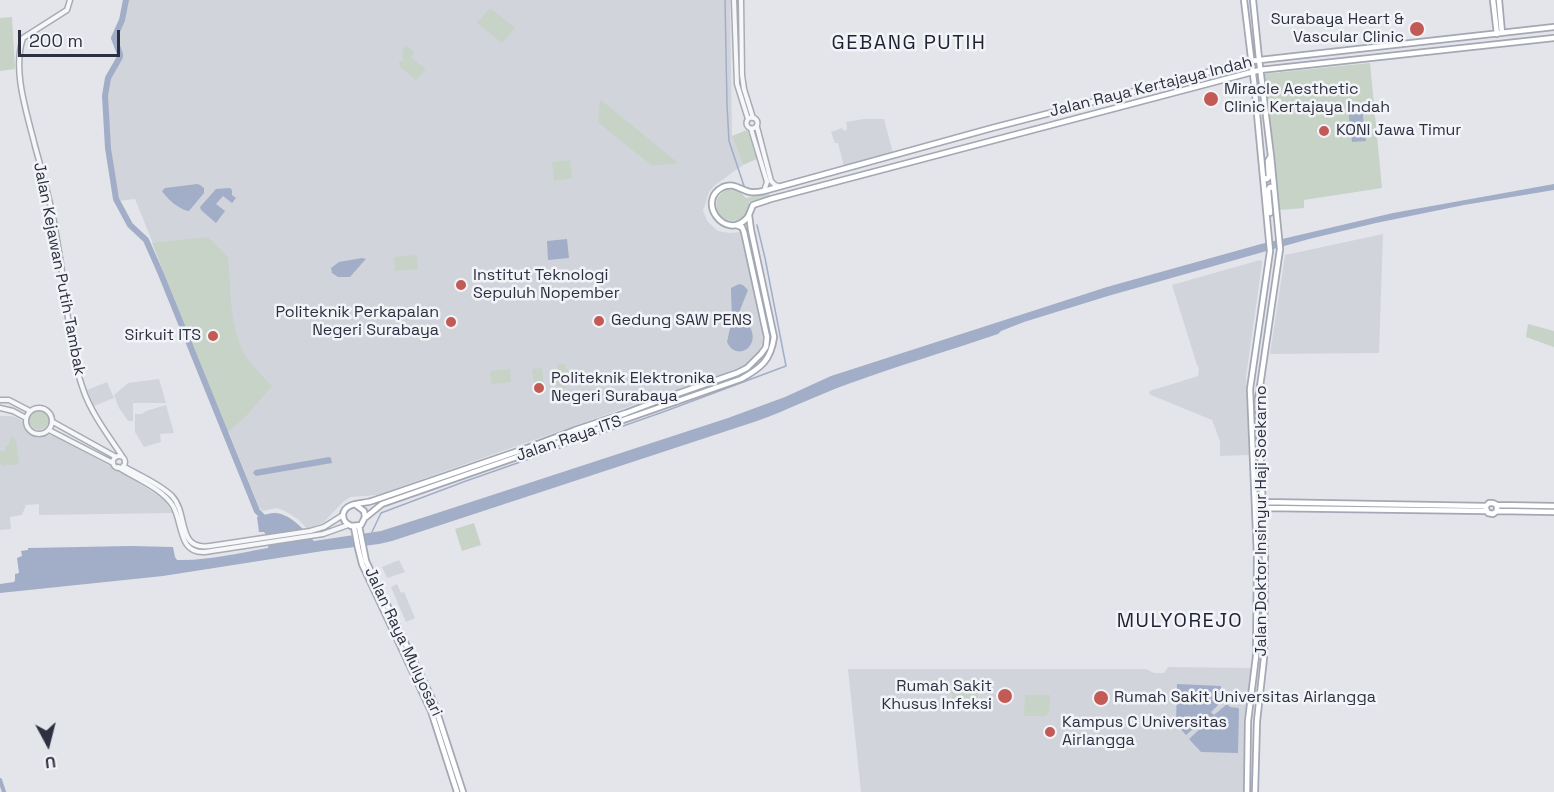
<!DOCTYPE html>
<style>
body{margin:0}
#map{position:relative;width:1554px;height:792px;overflow:hidden;background:#e4e5ea;font-family:"Space Grotesk",sans-serif}
canvas{display:block}
.north{position:absolute;left:18px;top:714px;width:60px;height:60px;-webkit-text-stroke:4px #f3f4f8;paint-order:stroke;rotate:173deg;font-size:16px;font-weight:700;line-height:24px;text-align:center;color:#2d3041}
.north::after{content:'';display:block;margin:auto;width:21px;height:27px;background:#2d3041;clip-path:polygon(50% 0,100% 100%,50% 72%,0 100%)}
.scale{position:absolute;left:18px;top:30px;width:102px;height:27px;box-sizing:border-box;border:3px solid #2d3041;border-top:0;padding-left:8px;font-size:18px;line-height:21px;white-space:nowrap;color:#2d3041;-webkit-text-stroke:4px #f3f4f8;paint-order:stroke}
</style>
<div id="map">
<canvas width="1554" height="792"></canvas>
<div class="north">U</div>
<div class="scale">200 m</div>
</div>
<script>
const ctx = document.querySelector('canvas').getContext('2d');
ctx.lineJoin = 'round';
function fillPath(path, color) {
  ctx.fillStyle = color;
  ctx.fill(path, 'evenodd');
}
function stroke(path, color, width, dash) {
  ctx.strokeStyle = color;
  ctx.lineWidth = width;
  ctx.lineCap = dash ? 'butt' : 'round';
  ctx.setLineDash(dash || []);
  ctx.stroke(path);
}
function write(font, color, halo, rows, align = 'center') {
  ctx.font = font + ' "Space Grotesk",sans-serif';
  ctx.lineWidth = 5;
  ctx.setLineDash([]);
  ctx.textBaseline = 'middle';
  ctx.strokeStyle = halo;
  ctx.fillStyle = color;
  for (const [text, x, y, turn = 0] of rows) {
    ctx.save();
    ctx.translate(x, y);
    ctx.rotate((+turn || 0) * Math.PI / 180);
    ctx.textAlign = isNaN(turn) ? turn : align;
    if (halo) ctx.strokeText(text, 0, 0);
    ctx.fillText(text, 0, 0);
    ctx.restore();
  }
}
fillPath(new Path2D(`
 M128,0H730L732,136L743,165L715,185L709,192L703,211L708,222L718,231L730,233L741,232L763,326L762,344L756,356L746,365L722,374L377,495L350,497L343,502L323,523L307,529L299,520L285,511L276,508L263,511L259,507L135,199L118,201L110,140L107,98L109,78L122,55L117,40Z
 M864,119H884L893,153L844,167L838,143H835L831,132L842,128L844,131L847,129L846,122Z
 M1383,234L1379,353L1270,354L1285,255Z
 M1260,260L1262,261V264L1246,377L1249,455L1220,456V441L1212,420L1151,395L1149,393L1150,391L1198,376L1199,368L1197,365L1172,285Z
 M159,379L166,403H133V421H128L119,408L114,395L128,383Z
 M107,382L114,398L94,406L87,390Z
 M166,405L174,433L160,434L161,442L144,447L135,432V414H142L146,411Z
 M0,416H10L16,417L24,422L26,430L30,435L38,438L50,435L54,436L125,474L163,499L173,513L39,515V504L26,505L22,515L10,517L11,529L0,530Z
 M399,560L405,572L387,578L382,567Z
 M397,584L401,593L404,592L415,618L406,622L391,587Z
 M1168,667L1250,668L1251,673L1246,715L1244,792H861L848,669H1146L1154,673H1164Z`), '#d2d4dc');
fillPath(new Path2D(`
 M490,8L515,28L502,43L477,23Z
 M12,17L15,69L0,71V18Z
 M406,46L414,52L411,58L426,69L416,80L400,67L399,61H403L402,51Z
 M1370,63L1382,188L1304,200V208L1280,210L1264,74Z
 M600,100L602,101L678,163L653,166L622,142L598,122Z
 M747,130L757,159L743,165L732,136Z
 M570,160L572,178L554,181L552,162Z
 M729,189L739,191L746,198L766,193L769,194V196L749,202V208L744,218C720,231 704,198 729,189Z
 M208,237L228,257C231,288 229,331 247,358C254,368 263,377 272,386L246,416L228,432L152,243Z
 M417,255L418,269L395,271L394,257Z
 M1528,324L1554,331V347L1526,337Z
 M565,364L566,369H568L567,375L570,384L567,385V388L559,389V385H553L552,371L558,370L557,365Z
 M542,368L544,390L535,391L532,369Z
 M510,369L511,382L491,384L490,371Z
 M29 420a10 10 0 1 1 20 0a10 10 0 1 1-20 0Z
 M13,437L16,440L19,464L2,466L0,463V451H5V446L9,445L10,438Z
 M474,523L481,545L462,551L455,529Z
 M952,692H978V705H969V702H958L957,704H952Z
 M1025,695H1050L1049,713L1045,716H1024Z`), '#c6d3c6');
fillPath(new Path2D(`
 M1362,108L1366,141L1352,142L1348,110Z
 M197,184L200,185L204,188V193L189,211C180,210 167,199 162,191L165,188Z
 M1554,184V190L1464,205L1376,223L1309,239L1108,296L1024,322L1001,331L998,334C948,351 897,366 848,384C817,395 788,410 757,421L392,541L379,544L323,551L163,576L0,593V584L14,582L15,580V574L19,573L17,558L22,556L21,551L28,550V548L131,546L173,547L175,557L177,560C207,561 238,553 268,548C269,542 268,537 264,532H259L257,517C263,515 270,513 276,513C292,515 305,531 314,541L381,531L428,516L728,418L785,397L831,376L1107,287L1261,244L1393,213Z
 M230,188L232,190V195L236,198L232,203L223,196L216,204L225,211L216,223L201,210L200,207L216,189Z
 M567,239L569,258L548,260L547,241Z
 M362,258L366,259L364,261L350,277H338L332,273L331,268L339,262Z
 M739,284L743,285L748,290L740,310V317C743,321 748,323 750,327C761,347 736,362 727,342L732,319L731,290V288Z
 M329,457L331,458L332,463L256,476L253,473L255,470Z
 M1177,684L1221,686V697L1223,700L1211,712L1214,715L1227,704L1230,707L1238,708L1239,709L1238,753L1201,752L1189,739L1203,726L1200,723L1186,735L1176,724Z`), '#a2adc7');
stroke(new Path2D(`
 M725,0L727,105L729,141L744,186
 M372,532L381,513L466,481L663,412L786,366L765,258L757,225`), '#a2adc7', 1.5);
stroke(new Path2D(`
 M0,780L4,792`), '#a2adc7', 4);
stroke(new Path2D(`
 M126,0L122,20L114,38L120,54V57L108,78L105,96L108,148L116,199L130,225L146,240L161,274L257,511L266,520`), '#a2adc7', 6);
const minor = new Path2D(`
 M70,0L67,10L23,38C12,71 27,113 35,146C42,171 49,196 54,222C59,249 63,276 66,303C70,332 73,361 83,389C91,413 108,435 122,456
 M734,0L737,84L748,119
 M741,0L742,75L744,89L753,118
 M746.5 123a5.5 5.5 0 1 1 11 0a5.5 5.5 0 1 1-11 0Z
 M757,127L771,181L775,185L778,186
 M751,129L767,182L764,191
 M0,400H9L30,411
 M26 421a13 13 0 1 1 26 0a13 13 0 1 1-26 0Z
 M0,408L13,411L26,418
 M53,422L116,457
 M49,430L113,463
 M113 462a6 6 0 1 1 12 0a6 6 0 1 1-12 0Z
 M123,466C138,475 159,483 172,496C189,514 176,551 210,546L310,531L324,527L343,515
 M118,467C135,478 163,489 173,506C183,523 178,554 205,552L323,534L348,525`);
const major = new Path2D(`
 M1244,0L1254,82L1270,251L1250,389L1257,556L1256,656L1248,721L1247,792
 M1253,0L1259,59L1271,156L1280,249L1258,400L1265,556L1264,658L1257,721L1255,792
 M1493,0L1497,34
 M1499,0L1502,33
 M1554,27L1251,61L992,128L764,191C759,192 755,193 750,192C740,190 734,182 723,187C695,201 726,242 747,218C750,214 751,209 753,205L771,199L1260,70L1554,38
 M1264,178L1267,179L1269,177L1268,161L1271,156
 M1270,213L1268,190L1270,187L1274,188
 M1263,502L1486,506L1489,503H1493L1497,505V511L1493,514L1488,513L1486,509V506
 M356,505L364,511L365,517L361,525L351,526C346,523 343,521 343,515C344,502 363,504 372,501L527,448L575,430L626,413L668,397L737,373L747,368L761,354L766,347L767,337L744,232L742,227L736,225
 M1497,505L1554,506
 M1263,508L1486,511
 M1497,511L1554,512
 M366,517L382,504L741,379C761,368 771,360 774,337L751,230L749,215
 M359,526L366,561L434,703L463,792
 M354,527L358,548L362,564L431,711L457,792`);
stroke(minor, '#a9abb4', 7);
stroke(major, '#a4a8b5', 8);
stroke(minor, '#f6f7f9', 4);
stroke(major, '#fff', 4.5);
for (const [x, y, r, color] of [
 [1417,29,8,"#c25a56"],
 [1211,99,8,"#c25a56"],
 [1324,131,6,"#c25a56"],
 [461,285,6,"#c25a56"],
 [599,321,6,"#c25a56"],
 [451,322,6,"#c25a56"],
 [213,336,6,"#c25a56"],
 [539,388,6,"#c25a56"],
 [1005,696,8,"#c25a56"],
 [1101,698,8,"#c25a56"],
 [1050,732,6,"#c25a56"]
]) {
  const dot = new Path2D();
  dot.arc(x, y, r, 0, 2 * Math.PI);
  ctx.fillStyle = color;
  ctx.fill(dot);
  stroke(dot, '#f3f4f8', 2);
}
write('16px', '#2d3041', '#f3f4f8', [
 ["Surabaya Heart &",1404,20,"right"],
 ["Vascular Clinic",1404,38,"right"],
 ["Miracle Aesthetic",1224,90],
 ["Clinic Kertajaya Indah",1224,108],
 ["KONI Jawa Timur",1336,131],
 ["Institut Teknologi",473,276],
 ["Sepuluh Nopember",473,294],
 ["Politeknik Perkapalan",439,313,"right"],
 ["Negeri Surabaya",439,331,"right"],
 ["Gedung SAW PENS",611,321],
 ["Sirkuit ITS",201,336,"right"],
 ["Politeknik Elektronika",551,379],
 ["Negeri Surabaya",551,397],
 ["Rumah Sakit",992,687,"right"],
 ["Khusus Infeksi",992,705,"right"],
 ["Rumah Sakit Universitas Airlangga",1114,698],
 ["Kampus C Universitas",1062,723],
 ["Airlangga",1062,741]
], 'left');
write('16px', '#2d3041', '#f3f4f8', [
 ["Jalan Raya Kertajaya Indah",1151,87,-14],
 ["Jalan Kejawan Putih Tambak",59,269,79],
 ["Jalan Raya ITS",569,439,-19],
 ["Jalan Doktor Insinyur Haji Soekarno",1262,521,-90],
 ["Jalan Raya Mulyosari",403,642,65]
]);
ctx.letterSpacing = '1.5px';
write('20px', '#1f2232', '#f3f4f8', [
 ["GEBANG PUTIH",909,44],
 ["MULYOREJO",1180,622]
]);
ctx.letterSpacing = '0px';
</script>
